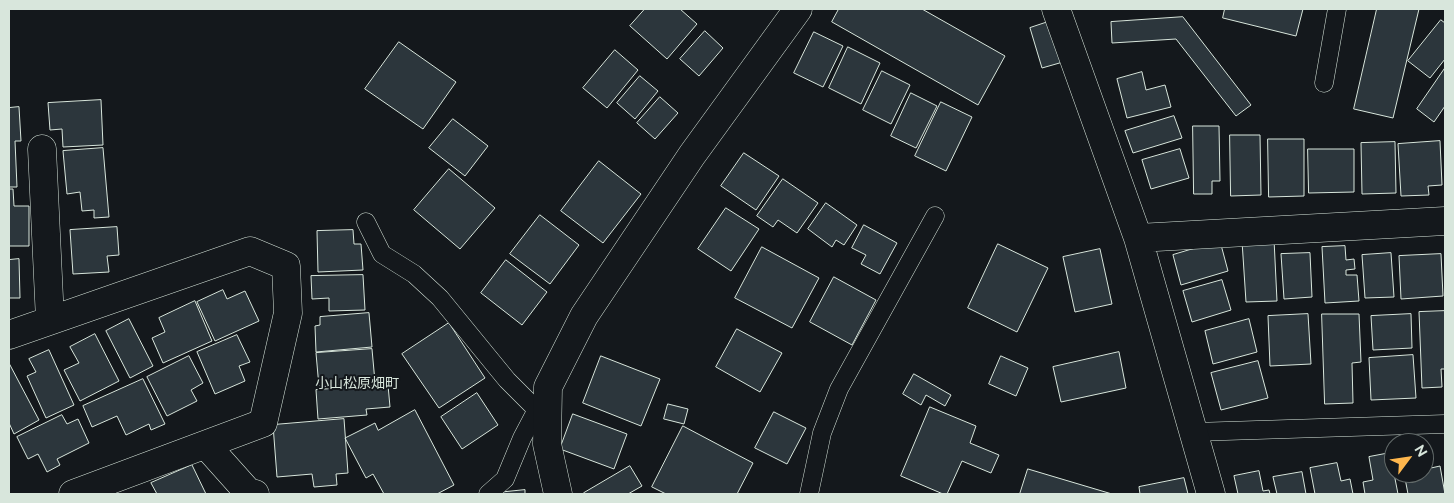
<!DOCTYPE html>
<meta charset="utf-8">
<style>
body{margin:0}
#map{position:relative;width:1454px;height:503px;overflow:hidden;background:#14181c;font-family:Raleway,sans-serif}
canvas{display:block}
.frame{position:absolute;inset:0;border:10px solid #d8e6dc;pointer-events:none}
.north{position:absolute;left:1384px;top:433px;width:50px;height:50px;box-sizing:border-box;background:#14181c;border:1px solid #626a69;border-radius:50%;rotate:59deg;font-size:14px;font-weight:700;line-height:20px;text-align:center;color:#d8e6dc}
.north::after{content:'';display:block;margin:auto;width:18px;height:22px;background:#ffb74d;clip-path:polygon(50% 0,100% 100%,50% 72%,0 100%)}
</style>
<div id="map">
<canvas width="1454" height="503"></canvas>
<div class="frame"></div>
<div class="north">N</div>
</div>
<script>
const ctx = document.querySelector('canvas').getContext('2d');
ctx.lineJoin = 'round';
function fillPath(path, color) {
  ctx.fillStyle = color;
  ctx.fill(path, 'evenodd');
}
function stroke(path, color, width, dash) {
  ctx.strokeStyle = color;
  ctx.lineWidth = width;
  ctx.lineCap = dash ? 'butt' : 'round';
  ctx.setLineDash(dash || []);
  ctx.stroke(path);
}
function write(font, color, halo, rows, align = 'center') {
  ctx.font = font + ' Raleway,"Noto Sans JP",sans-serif';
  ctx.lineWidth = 4;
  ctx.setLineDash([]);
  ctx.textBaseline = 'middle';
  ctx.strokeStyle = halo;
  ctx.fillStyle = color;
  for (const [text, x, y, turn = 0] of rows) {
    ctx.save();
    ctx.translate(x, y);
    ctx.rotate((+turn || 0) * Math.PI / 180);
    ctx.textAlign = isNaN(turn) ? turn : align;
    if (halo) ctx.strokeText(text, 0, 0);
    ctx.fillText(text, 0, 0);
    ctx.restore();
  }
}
const building = new Path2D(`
 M645,9H680L697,24L667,59L630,26Z
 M839,9H922L1005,56L978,105L832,22Z
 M1225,9H1303L1296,36L1223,18Z
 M1377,9H1419L1393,118L1354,109Z
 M1183,17L1251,105L1236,116L1176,39L1112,43L1111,22Z
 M1441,20L1445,23V59L1430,78L1408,61Z
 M1051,21L1063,62L1042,68L1030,28Z
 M705,31L723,48L699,76L680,59Z
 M814,32L843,46L823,87L794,73Z
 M399,42L456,82L423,129L365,89Z
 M848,47L880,63L861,104L829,88Z
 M615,50L638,70L607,108L583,88Z
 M1445,68V106L1434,122L1417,109Z
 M882,71L910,85L891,124L863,110Z
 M1142,72L1146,90L1165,85L1171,107L1127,118L1117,79Z
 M640,76L658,91L635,119L617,103Z
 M911,93L937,106L916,148L891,136Z
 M660,97L678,113L655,139L637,123Z
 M101,100L103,145L63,147L62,129L50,130L48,103Z
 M941,102L972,117L946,171L915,156Z
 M19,107L21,141H15L17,187H9V108Z
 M1174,116L1182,138L1133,153L1125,131Z
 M453,119L488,146L465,176L429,148Z
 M1193,126H1219L1220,181H1212V194H1194Z
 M1230,135H1260L1261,195L1231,196Z
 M1268,139H1304V196L1269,197Z
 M1440,141L1442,185L1428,186L1429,195L1401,196L1398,144Z
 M1395,142L1396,193L1362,194L1361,143Z
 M103,148L109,217L94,218V210L82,211L80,192L67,194L63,151Z
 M1180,149L1189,178L1151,189L1142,160Z
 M1308,149H1354V192L1309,193Z
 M744,153L779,176L756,210L721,186Z
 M599,161L641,194L603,243L561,211Z
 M449,169L495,208L460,249L414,210Z
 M783,179L818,203L797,233L778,220L773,227L757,216Z
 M9,189H13L14,206H29V246H9Z
 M826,203L857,225L844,245L836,240L832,247L808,229Z
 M726,208L759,229L731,271L698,249Z
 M540,215L579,245L550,284L510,254Z
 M864,225L897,243L880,274L861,264L866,255L852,248Z
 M117,227L119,255L107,256L109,272L73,274L70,230Z
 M353,230L354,244H361L363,270L318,272L317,231Z
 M1274,239L1277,301L1246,302L1242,241Z
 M1220,241L1228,271L1181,285L1173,255Z
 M998,244L1048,268L1017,332L968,308Z
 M1345,246L1346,260L1354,259L1355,269L1346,270V275H1357L1359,301L1325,303L1322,247Z
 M762,247L819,278L792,328L735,298Z
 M1100,249L1112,304L1075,312L1063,257Z
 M1310,253L1312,297L1284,299L1281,254Z
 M1391,253L1394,297L1365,298L1362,255Z
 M1441,254L1443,296L1401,299L1399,256Z
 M19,259L20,298H9V260Z
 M506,260L547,292L522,325L481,293Z
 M363,275L365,310L329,311V298L312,299L311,276Z
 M834,277L876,300L852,345L810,322Z
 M1222,280L1231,310L1192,322L1183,291Z
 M223,290L227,299L245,291L259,321L215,341L197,302Z
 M195,301L212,341L163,363L152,338L165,332L159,318Z
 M1445,311V369H1441L1442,387L1422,388L1419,312Z
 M369,313L372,347L316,352L315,326L320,325V317Z
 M1308,314L1311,364L1270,366L1268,316Z
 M1322,314H1359L1361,362L1352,363L1353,403L1325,404Z
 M1411,314L1412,348L1373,350L1371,316Z
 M129,319L153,366L130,378L106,331Z
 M1249,319L1257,352L1213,364L1205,331Z
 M449,323L485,378L439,408L402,354Z
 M737,329L782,353L760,392L716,367Z
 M95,334L119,381L80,401L64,370L79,363L70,347Z
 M237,335L250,362L239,366L245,381L215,394L197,352Z
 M372,349L375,382L319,387L316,353Z
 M49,350L74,405L46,418L27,376L36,372L29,359Z
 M1119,352L1126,388L1061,402L1053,367Z
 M1413,355L1416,398L1371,400L1369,358Z
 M189,356L203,383L191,390L197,401L167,416L147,377Z
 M601,356L660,379L641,426L583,403Z
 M1001,356L1028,368L1016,396L989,384Z
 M1258,361L1268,398L1221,410L1211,373Z
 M10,365L39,420L14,434L9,423V366Z
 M914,374L951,395L945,406L926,395L921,405L903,394Z
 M143,379L165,424L151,430L149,424L126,435L117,416L92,427L83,406Z
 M388,385L390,407L366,409L367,415L318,419L316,390Z
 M477,393L498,425L462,449L441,417Z
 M668,404L688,409L684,424L664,419Z
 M930,407L976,426L970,443L999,455L991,473L962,461L947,494H943L901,476Z
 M415,410L454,485L437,494H384L373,474L366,478L345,438L375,423L378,430Z
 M774,412L806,428L787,464L755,448Z
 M573,414L627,434L614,469L560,449Z
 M62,415L67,424L78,419L89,443L57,459L60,465L47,472L38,454L28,459L17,437Z
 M344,419L348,473L336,474L337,485L314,487L312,474L277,477L273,425Z
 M683,426L753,463L737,494H666L652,487Z
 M1427,447L1431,468L1440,466L1445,494H1408L1404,473H1424V448Z
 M1390,453L1398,494H1365L1363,482L1373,480L1369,457Z
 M1337,463L1341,481L1350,479L1353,494H1315L1310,468Z
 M192,465L206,494H157L151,483Z
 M630,466L642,486L628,494H585L584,493Z
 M1028,469L1112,494H1020Z
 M1259,471L1263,491L1269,490L1270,494H1238L1234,476Z
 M1302,472L1306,494H1277L1273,477Z
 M1184,478L1188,494H1140L1139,487Z
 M525,490V494H496V493Z`);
fillPath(building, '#2c363c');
stroke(building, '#d8e6dc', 1);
const service = new Path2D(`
 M1324,83L1337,9
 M366,222L382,254L414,274L440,298L507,380L537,410
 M1194,432L1445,424
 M488,494L505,479L522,438L542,400
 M809,494L822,433L839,389L935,216`);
const minor = new Path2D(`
 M1056,9L1138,238L1211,494
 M42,149L50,320
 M1138,238L1445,221
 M9,335L250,251L286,266L288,313L263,423L73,494
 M206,445L248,492L255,494
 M558,494L547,444L548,387L584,316L692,155L798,9`);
stroke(service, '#d8e6dc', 19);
stroke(minor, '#d8e6dc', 29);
stroke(service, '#14181c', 18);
stroke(minor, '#14181c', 28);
write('14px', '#d8e6dc', '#14181c', [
 ["小山松原畑町",357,384]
]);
</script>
